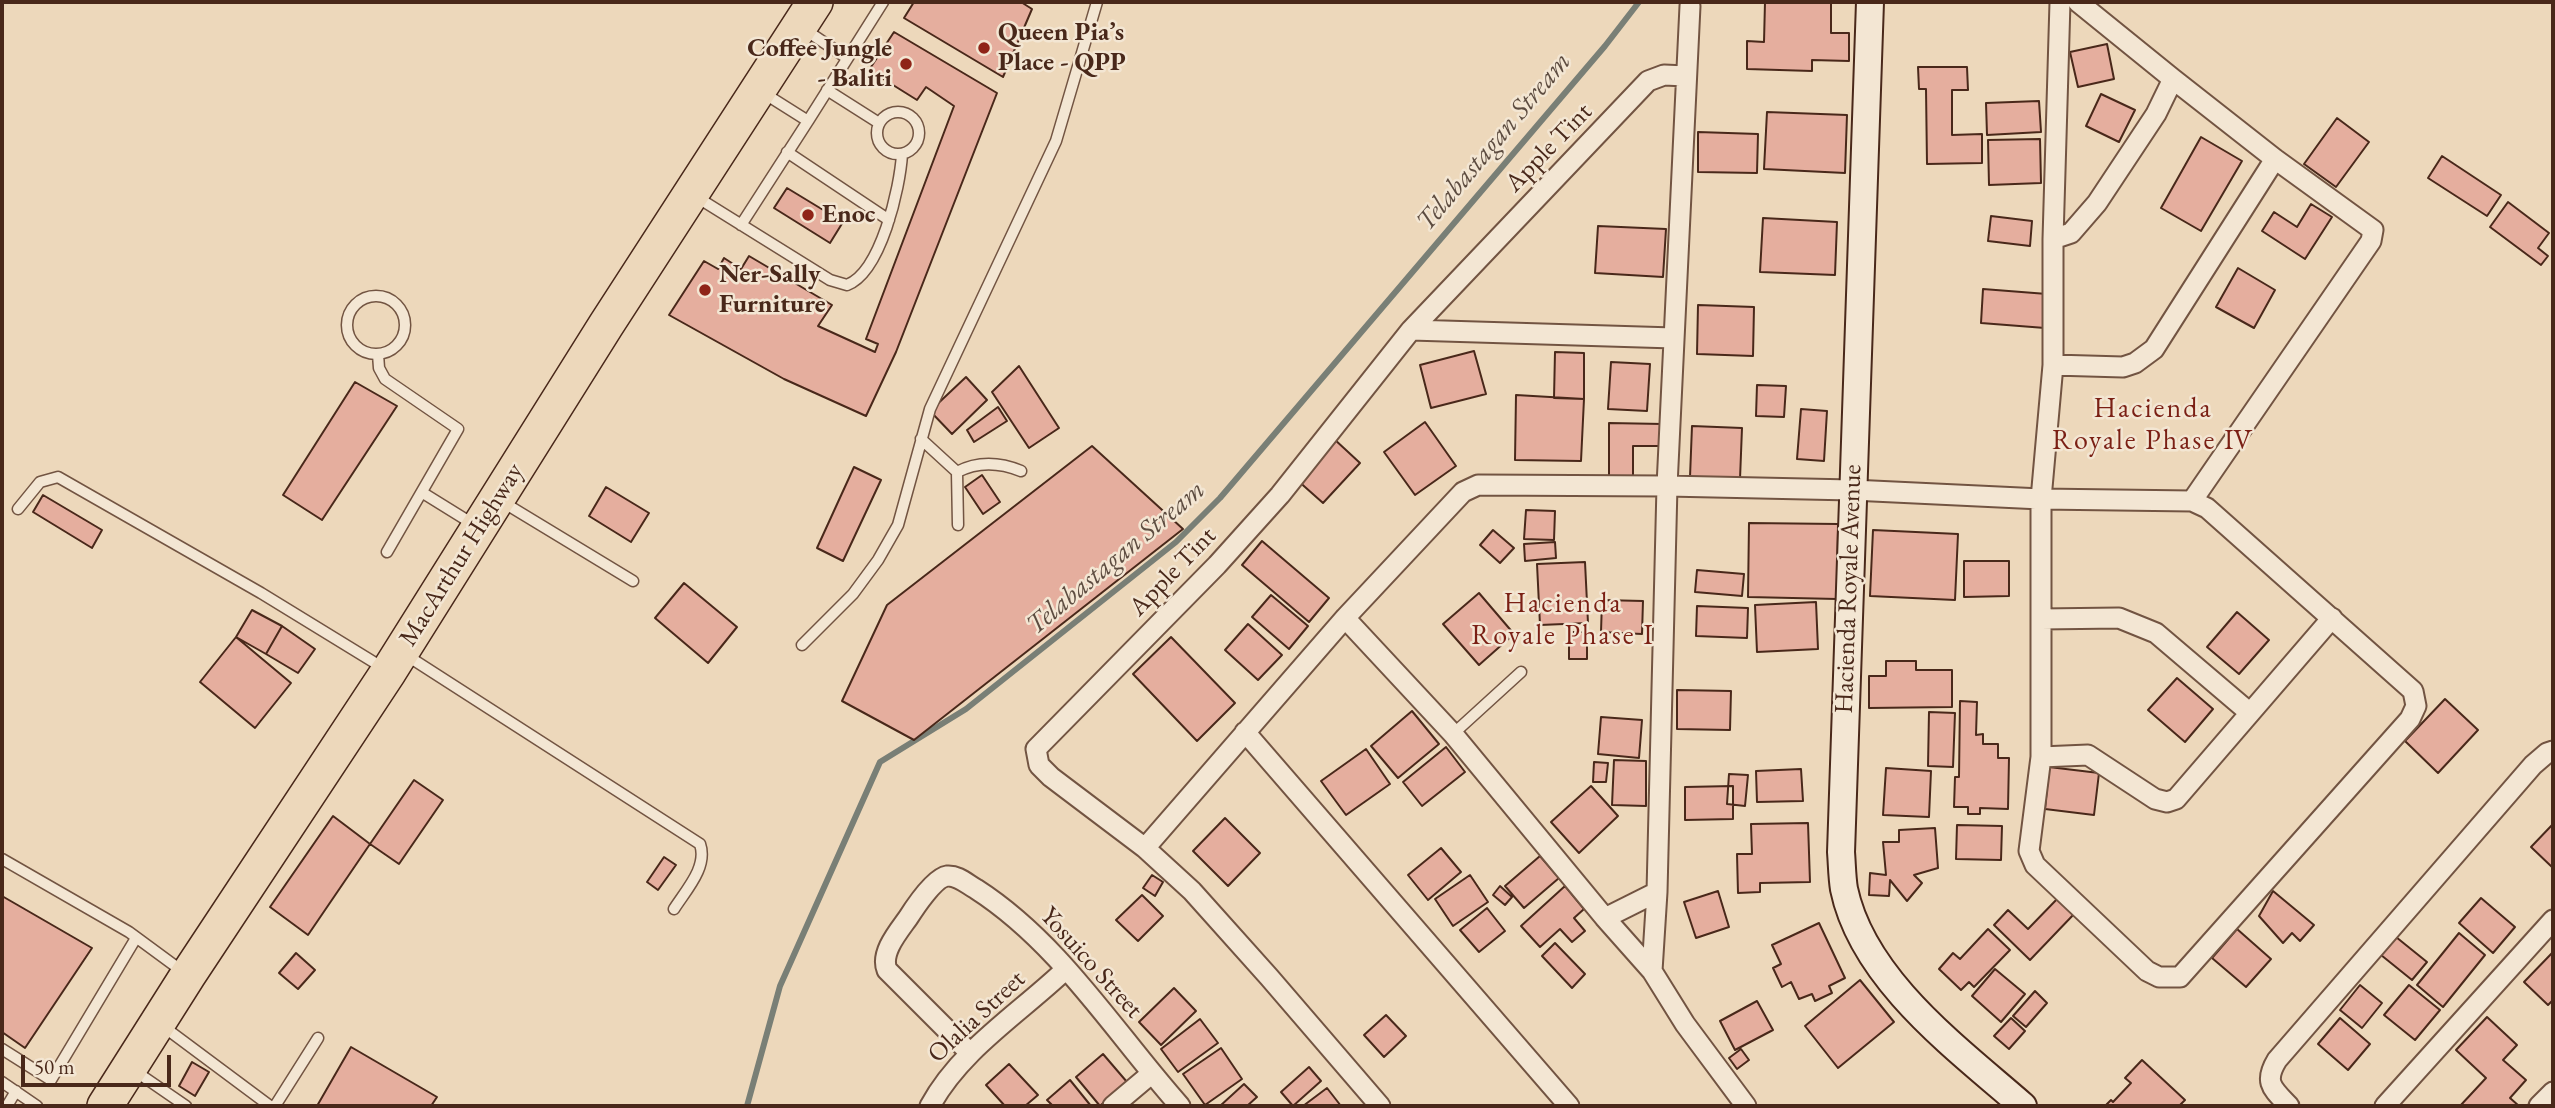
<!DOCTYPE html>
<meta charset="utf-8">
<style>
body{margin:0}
#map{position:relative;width:2555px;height:1108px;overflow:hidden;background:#edd8bb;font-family:"EB Garamond",serif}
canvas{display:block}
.frame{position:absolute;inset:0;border:4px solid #49281a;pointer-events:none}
.scale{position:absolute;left:21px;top:1055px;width:150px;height:32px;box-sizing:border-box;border:4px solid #49281a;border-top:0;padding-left:9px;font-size:21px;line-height:24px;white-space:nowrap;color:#49281a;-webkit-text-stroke:5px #f3e6d3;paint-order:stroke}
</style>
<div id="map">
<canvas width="2555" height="1108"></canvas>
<div class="frame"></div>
<div class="scale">50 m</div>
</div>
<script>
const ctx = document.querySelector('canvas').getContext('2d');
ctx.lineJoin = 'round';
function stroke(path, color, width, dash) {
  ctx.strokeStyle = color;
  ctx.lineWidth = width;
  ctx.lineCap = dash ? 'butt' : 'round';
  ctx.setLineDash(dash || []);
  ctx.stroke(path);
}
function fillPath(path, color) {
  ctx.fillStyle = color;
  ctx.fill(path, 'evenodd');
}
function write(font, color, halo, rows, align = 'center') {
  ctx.font = font + ' "EB Garamond",serif';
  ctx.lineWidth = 5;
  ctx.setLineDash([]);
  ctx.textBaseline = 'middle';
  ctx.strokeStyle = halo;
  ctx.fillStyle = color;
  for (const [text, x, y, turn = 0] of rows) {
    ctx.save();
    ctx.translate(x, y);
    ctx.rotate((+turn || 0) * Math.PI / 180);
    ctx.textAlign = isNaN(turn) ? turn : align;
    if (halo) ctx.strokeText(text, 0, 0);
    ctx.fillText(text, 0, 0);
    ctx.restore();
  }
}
stroke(new Path2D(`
 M747,1106L780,986L880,762L966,709L1176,542L1220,498L1605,46L1639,2`), '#797f76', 6);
const building = new Path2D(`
 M914,2H1021L1032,9L1003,77L904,18Z
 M1765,2H1831V33H1849V61L1812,60V71L1747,69V41L1764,42Z
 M894,32L997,93L896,352L866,416L784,379L669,315L704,261L718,269L724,258L741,269L749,256L832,305L818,326L875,352L878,344L866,339L954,106L926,87L917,100L869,70Z
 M2107,44L2114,79L2078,87L2070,52Z
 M1918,67H1967L1968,90H1952V135L1982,134V163L1927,164L1926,89H1919Z
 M2101,94L2135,110L2119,142L2086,126Z
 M2039,101L2041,132L1987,135L1986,103Z
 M1767,112L1847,115L1845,173L1764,169Z
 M2337,118L2369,142L2336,187L2304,164Z
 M1698,132L1758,134L1757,173L1698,172Z
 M2201,137L2242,161L2201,231L2161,208Z
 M2040,139L2041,183L1989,185L1988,140Z
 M2442,156L2501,195L2487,216L2428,178Z
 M787,188L843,222L830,243L774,208Z
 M2508,202L2549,233L2538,248L2548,256L2541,265L2490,227Z
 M2311,204L2332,217L2305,259L2262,231L2274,212L2297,227Z
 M1991,216L2032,221L2030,246L1988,241Z
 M1763,218L1837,222L1835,275L1760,272Z
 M1598,226L1666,229L1663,277L1595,273Z
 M2238,268L2275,290L2254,328L2216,307Z
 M1983,289L2047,294L2045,328L1981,323Z
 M1698,305L1754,307L1753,356L1697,354Z
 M1474,351L1486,394L1431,408L1420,365Z
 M1555,352L1584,353V399L1554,398Z
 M1611,362L1650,364L1647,411L1608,409Z
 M1019,366L1059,428L1029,448L992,392Z
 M966,377L987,400L952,434L930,411Z
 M355,382L397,406L322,520L283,495Z
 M1757,385L1786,386L1784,417L1756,416Z
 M1516,395L1584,399L1581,461L1515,460Z
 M998,407L1007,421L974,442L967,430Z
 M1801,409L1827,411L1824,461L1797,459Z
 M1425,422L1456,466L1415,495L1384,452Z
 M1609,423L1663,424L1662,446H1633V479L1609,478Z
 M1692,426L1742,428L1740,479L1690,477Z
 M1333,438L1360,463L1323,503L1296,479Z
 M1092,446L1183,529L914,740L842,701L887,605Z
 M854,467L881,480L843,561L817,548Z
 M982,475L1000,502L983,514L965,487Z
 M606,487L649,513L631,542L589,516Z
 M43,495L102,530L92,548L33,512Z
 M1526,510L1555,511L1554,540L1524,539Z
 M1749,523L1838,524L1837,599L1748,597Z
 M1493,530L1514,548L1500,563L1480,545Z
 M1873,530L1958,534L1955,600L1870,596Z
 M1262,541L1329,598L1309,622L1242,565Z
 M1555,542L1556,558L1525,561L1524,544Z
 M1964,561H2009V596L1964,597Z
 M1585,562L1588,623L1540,625L1537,564Z
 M1697,570L1744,574L1742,596L1695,592Z
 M684,583L737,627L708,663L655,618Z
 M1479,593L1514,634L1479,665L1443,624Z
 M1271,595L1308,626L1289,649L1252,617Z
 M1602,600L1643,601L1642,634L1601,632Z
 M1816,602L1818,649L1757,652L1755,605Z
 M1697,606L1748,608L1747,638L1696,636Z
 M252,610L282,626L266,654L236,637Z
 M2237,612L2269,640L2239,674L2207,647Z
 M1248,624L1282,655L1258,680L1225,650Z
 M282,626L315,649L298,673L266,654Z
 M1569,632H1587V659H1569Z
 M236,637L291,683L255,728L200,682Z
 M1171,637L1235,703L1197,741L1133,674Z
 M1886,661H1916V670H1952V707L1869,708V676H1886Z
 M2177,678L2213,709L2185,742L2148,710Z
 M1677,690L1731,691L1730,730L1677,729Z
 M2445,699L2478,730L2438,773L2405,741Z
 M1960,701L1977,702L1976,735L1983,734V744H1998V758H2009L2008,809L1980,808V814H1968V807H1954L1955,777H1959Z
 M1412,711L1439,744L1398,778L1371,746Z
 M1929,712L1955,713L1953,767L1928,766Z
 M1601,717L1642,720L1639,758L1598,754Z
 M1446,747L1465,772L1422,806L1403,782Z
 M1366,749L1390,784L1346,815L1321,781Z
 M1614,760L1646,761V806L1612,805Z
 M1594,762L1608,763L1606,782H1593Z
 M2049,767L2099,773L2094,815L2045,809Z
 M1886,768L1931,771L1929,817L1883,815Z
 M1801,769L1803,801L1757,802L1756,771Z
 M1729,774L1748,775L1745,806L1727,804Z
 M414,780L443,800L399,864L370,844Z
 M1591,786L1618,816L1579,853L1551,822Z
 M1733,786V819L1685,820V787Z
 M333,816L370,844L308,935L270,907Z
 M1225,818L1260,853L1228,886L1193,851Z
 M1808,823L1810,882L1760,883V892L1738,893L1737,854H1752L1751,824Z
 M2553,824V868L2531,847Z
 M1957,825L2002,826L2001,860L1956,859Z
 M1935,828L1938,868L1914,875L1922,883L1907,901L1890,880L1889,896L1869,895L1870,873L1886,875L1883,842H1899V830Z
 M1441,848L1461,872L1428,900L1408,875Z
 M1540,856L1559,878L1524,908L1505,886Z
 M664,857L676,865L658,890L647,882Z
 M1152,875L1163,882L1155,896L1143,888Z
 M1470,875L1488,902L1453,926L1435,899Z
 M1500,886L1512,897L1505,905L1493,895Z
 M1565,886L1584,909L1574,918L1585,931L1572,942L1560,929L1540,947L1521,926Z
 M1718,891L1729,927L1696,938L1684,902Z
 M2273,891L2314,925L2300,941L2292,933L2283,943L2259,916Z
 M1142,895L1163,916L1138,941L1116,920Z
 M2,896L92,948L25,1048L2,1032Z
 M2059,897L2075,913L2030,960L1994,925L2008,910L2028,929Z
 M2481,898L2515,927L2493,953L2459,923Z
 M1487,908L1505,931L1479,952L1460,930Z
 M1819,923L1845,978L1829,986L1832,993L1815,1001L1812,994L1799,999L1791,982L1782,987L1773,968L1781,964L1772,945Z
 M1988,929L2010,950L1974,987L1969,982L1961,990L1939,969L1953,953L1960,959Z
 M2237,929L2271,959L2246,987L2212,958Z
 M2459,933L2485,955L2443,1007L2417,985Z
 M2396,937L2427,962L2412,980L2381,955Z
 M1555,943L1585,974L1572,988L1542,956Z
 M2553,952V1000L2548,1005L2524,982Z
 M296,953L315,970L298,989L279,973Z
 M1995,969L2025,994L2001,1022L1972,996Z
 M1860,980L1894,1022L1838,1068L1805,1026Z
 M2360,985L2382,1003L2362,1028L2340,1010Z
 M2409,985L2440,1010L2415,1040L2384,1015Z
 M1174,988L1196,1011L1161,1045L1139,1022Z
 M2035,991L2047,1003L2026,1027L2013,1016Z
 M1757,1001L1773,1030L1735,1050L1720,1021Z
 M1386,1015L1406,1036L1384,1057L1364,1035Z
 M2487,1017L2517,1045L2503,1060L2526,1080L2510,1098L2519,1106H2460L2486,1078L2456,1050Z
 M2011,1018L2025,1031L2009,1049L1994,1036Z
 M2340,1018L2370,1044L2348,1070L2318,1044Z
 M1200,1019L1218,1043L1178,1072L1161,1049Z
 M351,1047L437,1097L431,1106H317Z
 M1221,1048L1242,1079L1205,1105L1183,1074Z
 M1741,1049L1749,1060L1737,1069L1729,1058Z
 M1103,1054L1127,1082L1100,1106L1076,1077Z
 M2142,1060L2185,1100L2179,1106H2105L2111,1100L2113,1102L2131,1083L2125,1078Z
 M192,1062L209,1072L195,1096L179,1086Z
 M1009,1064L1038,1095L1025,1106H1005L986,1085Z
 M1309,1067L1321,1081L1293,1106L1281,1092Z
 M1070,1080L1091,1106H1053L1047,1100Z
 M1244,1084L1257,1097L1247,1106H1220Z
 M1327,1088L1341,1106H1303Z`);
fillPath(building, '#e5ae9e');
stroke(building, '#49281a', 2);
const lane = new Path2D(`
 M804,29L847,58
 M827,90L879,123
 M877 133a21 21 0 1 1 42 0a21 21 0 1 1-42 0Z
 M808,121L883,2
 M787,152L889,220
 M695,196L830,280L847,285C881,272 900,188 902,154
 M741,225L808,121L762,92
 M347 325a29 29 0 1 1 58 0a29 29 0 1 1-58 0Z
 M378,354L379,368L385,379L458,429L387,552
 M921,439L957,472L958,525
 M957,472C978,461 999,462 1021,471
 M423,493L473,524
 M501,501L633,581
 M18,509L40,482L58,477L261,593L385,669
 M802,645L853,594L878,560L898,525L930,409L1056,141L1097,2
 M406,655L700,844C708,867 686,890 674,909
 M1453,734L1521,672
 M2,859L129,932L182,971
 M164,1027L270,1106
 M2,1049L51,1080L136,938
 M135,1071L186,1106
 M2,1082L37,1106
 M7,1106L16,1091
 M275,1106L318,1038`);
const street = new Path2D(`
 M2078,2L2173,79L2275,159L2373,230L2371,241L2192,501
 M1690,6L1667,486L1657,892L1652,971L1685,1024L1746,1106
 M2053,239L2071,233L2097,203L2156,114L2173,79
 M1411,330L1674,338
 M2053,365L2123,367L2135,363L2154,349L2275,159
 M1345,618L1453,734L1605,918L1652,971
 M2041,619L2119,618L2156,633L2250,713
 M1245,732L1569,1106
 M2041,757L2088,755L2155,799L2167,802L2176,799L2332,618
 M1145,848L1345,618L1463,492L1478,485L1667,486L1852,490L2041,499L2192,501L2207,508L2413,691L2416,706L2410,719L2180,977H2159L2147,971L2035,865L2029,851L2041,757V499L2053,365V239L2060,2
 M1605,918L1657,892
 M970,1053L887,970C880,953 898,932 908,918C915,907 934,878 947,876C958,875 967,884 976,889C1060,943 1115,1033 1180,1106
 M930,1106C961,1049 1020,1013 1066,969
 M1113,1106L1151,1074
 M1380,1106L1269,977L1192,891L1145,848L1051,777L1039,765L1036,749L1217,565L1280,495L1411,330L1648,81L1664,75L1686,76
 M2289,1106C2273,1089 2263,1083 2277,1060L2533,765L2547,753L2553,751
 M2385,1106L2553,920
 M2539,1106L2553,1092`);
const secondary = new Path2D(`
 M1870,2L1841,852C1842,864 1842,877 1844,889C1863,980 1958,1049 2023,1106`);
const highway = new Path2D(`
 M105,1106L188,975L389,671L606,325L815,2`);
stroke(lane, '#725442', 13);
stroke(street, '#725442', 23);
stroke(secondary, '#49281a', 30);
stroke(highway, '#49281a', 38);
stroke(lane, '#f3e6d3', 10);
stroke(street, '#f3e6d3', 19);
stroke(secondary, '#f3e6d3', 26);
stroke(highway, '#edd8bb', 35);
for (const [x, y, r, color] of [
 [984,48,7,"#8f2418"],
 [906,64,7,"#8f2418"],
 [808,215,7,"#8f2418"],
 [705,290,7,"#8f2418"]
]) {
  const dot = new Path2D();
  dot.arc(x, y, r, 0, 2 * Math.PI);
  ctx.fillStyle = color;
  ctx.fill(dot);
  stroke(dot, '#f3e6d3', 2.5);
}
write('bold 26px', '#49281a', '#f3e6d3', [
 ["Queen Pia’s",998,33],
 ["Place - QPP",998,63],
 ["Coffee Jungle",892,49,"right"],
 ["- Baliti",892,79,"right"],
 ["Enoc",822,215],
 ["Ner-Sally",719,275],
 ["Furniture",719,305]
], 'left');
write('26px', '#49281a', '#f3e6d3', [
 ["Apple Tint",1549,148,-46],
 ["MacArthur Highway",462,555,-58],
 ["Apple Tint",1173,572,-46],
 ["Hacienda Royale Avenue",1849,589,-88],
 ["Yosuico Street",1091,963,48],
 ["Olalia Street",977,1017,-43]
]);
write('italic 28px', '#5d4c40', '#f3e6d3', [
 ["Telabastagan Stream",1494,142,-50],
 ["Telabastagan Stream",1116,558,-40]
]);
ctx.letterSpacing = '2px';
write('28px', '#7a1f14', '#f3e6d3', [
 ["Hacienda",2153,409],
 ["Royale Phase Ⅳ",2153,441],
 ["Hacienda",1563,604],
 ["Royale Phase Ⅰ",1563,636]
]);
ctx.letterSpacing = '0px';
</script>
